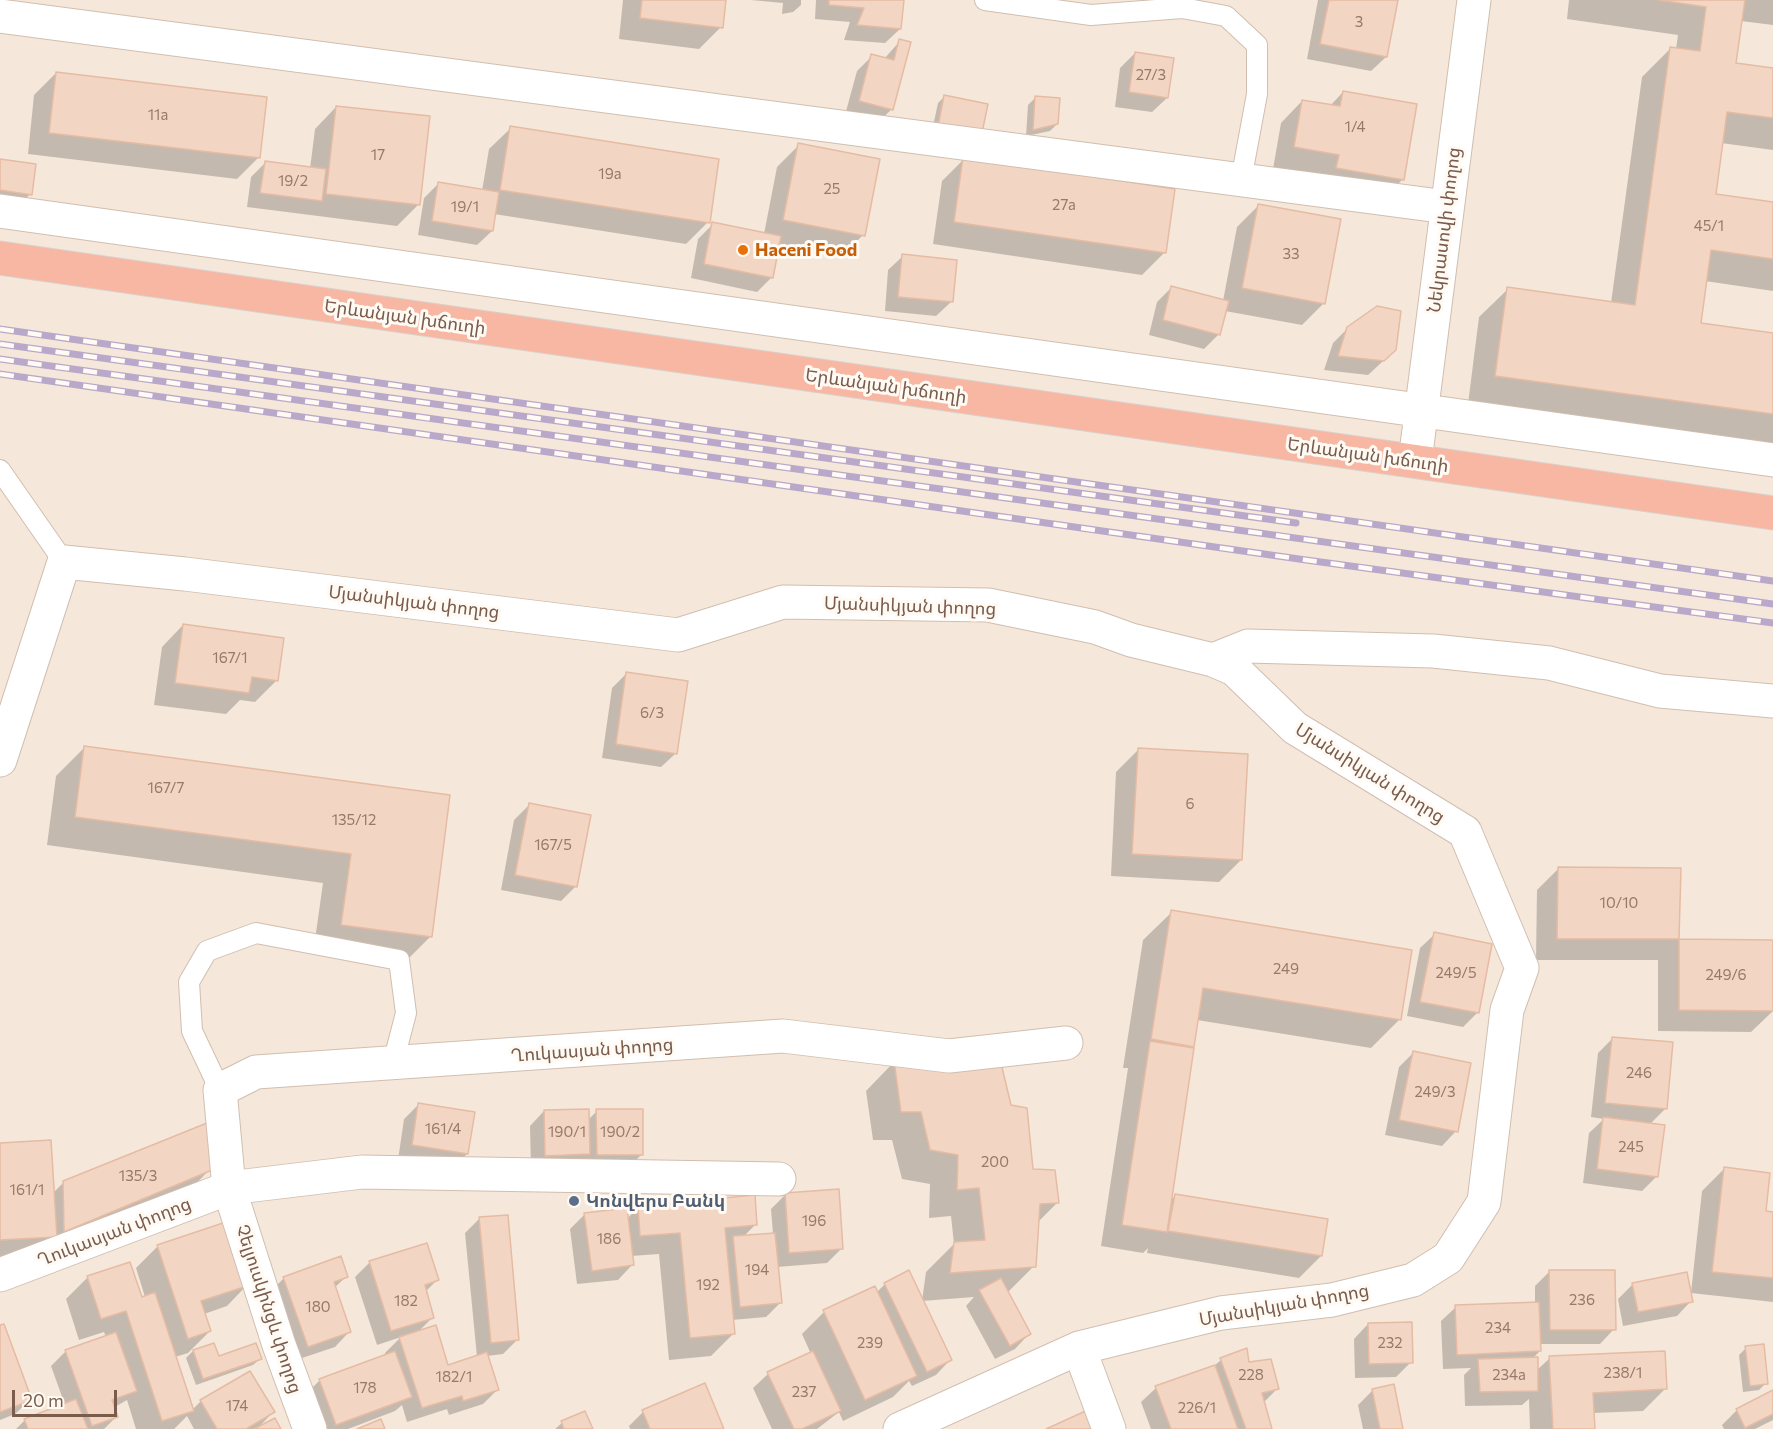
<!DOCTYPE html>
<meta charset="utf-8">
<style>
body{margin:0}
#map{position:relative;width:1773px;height:1429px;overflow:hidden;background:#fdf6ec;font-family:Commissioner,sans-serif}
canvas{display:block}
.scale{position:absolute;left:12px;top:1390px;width:105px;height:27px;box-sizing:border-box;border:3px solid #7a5c4d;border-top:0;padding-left:8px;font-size:18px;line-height:21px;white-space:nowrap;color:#7a5c4d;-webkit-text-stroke:4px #fffaf3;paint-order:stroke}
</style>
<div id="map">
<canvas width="1773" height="1429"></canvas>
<div class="scale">20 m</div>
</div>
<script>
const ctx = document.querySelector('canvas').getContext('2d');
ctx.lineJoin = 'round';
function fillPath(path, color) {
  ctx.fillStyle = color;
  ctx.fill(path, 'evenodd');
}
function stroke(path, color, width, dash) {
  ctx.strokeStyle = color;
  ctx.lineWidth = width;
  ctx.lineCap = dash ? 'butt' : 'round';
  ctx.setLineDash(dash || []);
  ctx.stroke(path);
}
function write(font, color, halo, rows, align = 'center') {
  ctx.font = font + ' Commissioner,"Noto Sans Armenian",sans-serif';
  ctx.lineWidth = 6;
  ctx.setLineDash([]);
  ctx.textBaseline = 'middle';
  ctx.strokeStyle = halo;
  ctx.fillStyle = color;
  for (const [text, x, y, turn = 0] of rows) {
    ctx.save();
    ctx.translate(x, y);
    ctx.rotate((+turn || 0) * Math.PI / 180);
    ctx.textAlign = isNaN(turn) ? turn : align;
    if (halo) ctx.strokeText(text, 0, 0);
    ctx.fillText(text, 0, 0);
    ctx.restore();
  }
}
fillPath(new Path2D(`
 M0,0H1773V1429H0Z`), '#f5e8da');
fillPath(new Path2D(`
 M623,0H724L721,27L699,49L619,39Z
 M751,0H801V5L793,12L782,14L783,3Z
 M816,0H902L900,29L885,43L844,40L850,22L815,19Z
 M1318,0H1396L1386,57L1371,71L1307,59Z
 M1569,0H1773V25L1741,21L1734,65L1773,70V150L1721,143L1714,195L1773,203V291L1705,281L1699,324L1773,334V447L1468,404L1479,317L1508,289L1611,303L1642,77L1671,48L1676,49L1678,35L1567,19Z
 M900,41L892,109L877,123L845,115L857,71L872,56L884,59Z
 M1135,53L1167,98L1152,112L1115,107L1120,68Z
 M56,73L259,157L237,179L28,154L34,95Z
 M1343,92L1403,179L1381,201L1273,169L1281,123L1302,101L1330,106Z
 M945,96L986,105L932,131L938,103Z
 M1035,98L1057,124L1050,131L1026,136L1028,105Z
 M336,107L419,204L397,226L247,207L251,177L265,163L310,169L315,129Z
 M511,128L708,222L686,244L494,214L492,231L477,245L418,235L424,198L439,183L482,191L489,149Z
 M799,145L863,235L841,257L778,244L772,277L757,292L691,278L698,239L713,224L764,234L777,167Z
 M964,159L1164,253L1142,275L933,244L942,181Z
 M0,161L30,194L16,209L0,207Z
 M1259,205L1324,303L1302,325L1225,311L1219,334L1204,349L1149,335L1157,302L1171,288L1223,301L1237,227Z
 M903,256L951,302L936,316L885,311L888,270Z
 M1348,328L1395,350L1368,375L1324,370L1333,343Z
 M183,625L277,680L255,702L240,700L226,714L154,705L162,647Z
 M627,673L676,753L661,767L602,758L612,688Z
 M85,747L448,796L430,937L402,965L313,954L323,883L47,845L56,776Z
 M1138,750L1241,860L1219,882L1111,876L1116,772Z
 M529,805L576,886L561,901L501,890L514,820Z
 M1559,868L1679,869L1678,940L1773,941V1011L1751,1032L1658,1031V960H1536L1537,890Z
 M1172,912L1400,1019L1371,1048L1197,1020L1190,1048L1170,1201L1175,1196L1321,1256L1299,1278L1147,1253L1148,1248L1143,1253L1101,1246L1128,1068H1123L1143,940Z
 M1435,934L1478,1012L1463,1027L1407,1016L1420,948Z
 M1613,1038L1665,1109L1650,1124L1657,1176L1642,1191L1583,1183L1589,1133L1604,1119L1591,1117L1598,1053Z
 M1414,1052L1456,1131L1442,1146L1385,1135L1399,1067Z
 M894,1062L1010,1107L1032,1171L1057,1203L1037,1223L1034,1266L1007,1293L1029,1334L1015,1349L995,1359L966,1306L974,1297L922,1301L926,1272L954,1244L951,1216L929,1218L930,1184L902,1179L892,1140H873L866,1091Z
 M419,1104L467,1154L452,1168L398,1160L404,1119Z
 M544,1111L588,1120L597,1111L642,1154L627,1169L531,1170L530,1126Z
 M0,1145L52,1194L64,1182L210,1169L188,1192L0,1260Z
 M1724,1169L1764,1213H1773V1302L1691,1293L1702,1191Z
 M786,1194L842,1248L827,1263L777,1267L780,1303L766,1317L732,1320L733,1334L711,1356L669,1360L659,1254L631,1256L632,1265L618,1280L577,1284L570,1229L585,1214L627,1219L638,1207L756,1224L743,1237L773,1234L771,1209Z
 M480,1218L518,1339L503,1354L487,1356L498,1389L483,1404L449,1415L447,1409L407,1422L402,1405L395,1411L348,1429H318L305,1395L320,1380L386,1356L385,1353L401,1337L377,1345L355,1277L370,1262L437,1280L425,1292L433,1317L417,1333L447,1367L477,1357L465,1233Z
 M158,1246L248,1284L227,1306L204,1314L210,1331L188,1353L175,1357L192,1410L201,1401L273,1412L257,1429H194L187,1416L174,1429H136L127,1400L113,1408L116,1417L104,1429H16L25,1420L65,1405L51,1366L66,1351L106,1337L104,1332L79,1340L66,1299L88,1277L141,1299L145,1297L136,1268Z
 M1550,1271L1614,1329L1600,1344H1539L1540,1351L1532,1359L1537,1370L1550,1358L1665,1389L1643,1411L1593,1413V1429H1530L1529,1399L1522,1405L1465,1406L1464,1375L1471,1368L1443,1369L1441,1321L1456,1307L1535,1303V1286Z
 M347,1276L334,1288L349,1332L335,1347L293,1361L269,1293L284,1278Z
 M885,1284L950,1360L936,1375L912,1386L909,1381L893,1397L843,1421L839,1412L817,1429H772L753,1388L768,1374L811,1354L802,1334L824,1312L874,1288L876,1293Z
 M1633,1284L1691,1301L1677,1316L1623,1326L1618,1299Z
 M1368,1324L1411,1362L1396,1377L1355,1378L1354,1339Z
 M0,1327L30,1400L15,1414L0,1420Z
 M213,1345L218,1358L260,1359L253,1365L196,1385L186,1358L193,1351Z
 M1746,1348L1766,1383L1759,1390L1743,1392L1739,1355Z
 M1221,1360L1248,1363L1277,1389L1263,1403L1270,1429H1151L1141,1402L1156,1388L1214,1366Z
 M1373,1390L1402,1429H1363L1358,1405Z
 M1773,1392V1420L1755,1429H1724L1722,1425L1737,1410Z
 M643,1412L723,1429H630L629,1426Z
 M562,1423L591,1429H555Z`), '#0003');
const building = new Path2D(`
 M642,0H726L723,28L640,18Z
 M829,0H904L901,29L857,25L864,8L829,5Z
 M1329,0H1398L1387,57L1320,44Z
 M1659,0H1745L1736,63L1773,68V118L1727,112L1716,194L1773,202V259L1711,250L1701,323L1773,333V414L1495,376L1507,287L1635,305L1670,47L1700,51L1706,7Z
 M899,39L911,42L893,110L859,101L871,54L894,60Z
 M1135,52L1174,58L1168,98L1129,92Z
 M56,72L267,97L260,158L49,133Z
 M1343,91L1417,104L1404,180L1336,168L1339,155L1294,147L1302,100L1340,106Z
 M944,95L988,104L982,133L934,123L939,122Z
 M1035,96L1060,98L1058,124L1033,130Z
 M336,106L430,116L420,205L326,194Z
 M510,126L719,159L710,223L500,190Z
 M798,143L880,159L865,236L783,220Z
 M963,157L1175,189L1166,253L954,222Z
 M0,159L36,164L32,195L0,190Z
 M265,161L326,169L322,201L260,193Z
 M438,182L499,192L493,231L432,221Z
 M1258,204L1341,219L1325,304L1242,288Z
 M712,222L781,236L773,278L704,264Z
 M902,254L957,260L953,302L898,297Z
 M1171,286L1229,301L1220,335L1163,320Z
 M1377,306L1401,311L1396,350L1384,361L1338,356L1347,327Z
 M183,624L284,638L278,681L252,677L249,693L175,683Z
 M626,672L688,681L677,754L616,744Z
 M84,746L450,795L432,937L341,925L351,854L75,817Z
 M1138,748L1248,754L1242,860L1132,854Z
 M529,803L591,815L577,887L515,875Z
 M1558,867L1681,868L1679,939H1557Z
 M1171,910L1412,950L1401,1020L1203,988L1194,1047L1151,1039Z
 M1434,932L1492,944L1479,1013L1420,1002Z
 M1679,939L1773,940V1011L1679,1010Z
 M1612,1037L1673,1042L1667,1109L1605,1103Z
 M1150,1041L1194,1048L1167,1232L1122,1225Z
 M1413,1051L1471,1063L1458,1132L1399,1120Z
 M894,1060L1001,1063L1011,1105L1027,1108L1033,1169L1055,1170L1059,1203L1040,1204L1036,1267L950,1273L954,1242L985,1240L979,1188L957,1190L958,1155L930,1150L921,1112H901Z
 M418,1103L475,1112L468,1154L412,1145Z
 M589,1109L590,1154L545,1156L544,1110Z
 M596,1109H643V1155H597Z
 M1603,1117L1665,1125L1658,1177L1597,1169Z
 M212,1121V1170L64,1232L63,1181Z
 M51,1140L57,1237L0,1240V1143Z
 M1724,1167L1770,1173L1766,1211L1773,1212V1278L1712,1272Z
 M839,1189L843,1249L789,1253L785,1193Z
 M1175,1194L1328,1219L1322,1256L1168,1231Z
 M755,1195L757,1225L725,1228L735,1334L690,1338L680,1233L640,1236L638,1206Z
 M627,1208L634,1265L592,1271L584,1213Z
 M508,1215L519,1340L491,1343L479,1217Z
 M229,1221L250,1285L201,1301L211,1331L188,1339L157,1245Z
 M775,1233L782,1303L740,1307L733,1236Z
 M427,1243L439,1280L425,1285L434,1318L391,1331L369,1261Z
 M341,1256L348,1277L334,1282L351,1332L308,1347L283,1277Z
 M130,1262L142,1297L155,1292L194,1411L162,1421L126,1311L101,1319L87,1276Z
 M909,1270L952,1360L927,1372L884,1283Z
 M1549,1270H1615L1616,1330H1550Z
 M1687,1272L1693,1302L1638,1312L1632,1283Z
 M1001,1278L1031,1334L1010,1346L979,1290Z
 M875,1286L917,1376L865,1400L823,1310Z
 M1539,1302L1541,1351L1457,1355L1455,1305Z
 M1412,1322L1413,1363L1369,1364L1368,1323Z
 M4,1324L32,1400L0,1412V1325Z
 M436,1325L448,1365L487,1352L499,1390L463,1401L462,1396L422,1408L399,1337Z
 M116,1332L137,1391L112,1400L118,1417L92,1426L65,1350Z
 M214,1343L219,1356L256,1343L262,1359L203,1379L193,1350Z
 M1764,1344L1768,1384L1750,1386L1745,1346Z
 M1247,1348L1249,1362L1271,1359L1279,1389L1262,1393L1272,1429H1246L1220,1358Z
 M395,1351L412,1397L336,1425L319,1379Z
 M813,1351L841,1411L802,1429H794L767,1372Z
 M1665,1351L1667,1389L1593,1393L1595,1429H1553L1549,1356Z
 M1538,1357V1391L1480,1392L1478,1359Z
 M1215,1365L1238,1429H1171L1155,1386Z
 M250,1371L275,1412L246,1429H217L200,1400Z
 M705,1383L724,1429H650L642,1410Z
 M1394,1384L1403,1429H1380L1372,1389Z
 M1773,1390V1414L1745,1428L1736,1409Z
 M76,1399L88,1429H28L24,1419Z
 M1090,1409L1099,1429H1046Z
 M585,1411L593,1429H564L561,1421Z
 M275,1418L281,1429H254Z
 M381,1419L385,1429H357Z`);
fillPath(building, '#f3d5c3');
stroke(building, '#e6bba3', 1.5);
const lane = new Path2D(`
 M985,0L1091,15L1182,8L1226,16L1257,45V94L1241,180
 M0,470L64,562
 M220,1090L192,1031L189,982L207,951L256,933L399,960L406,1013L393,1063`);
const street = new Path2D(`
 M0,16L1447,207
 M0,211L1773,460
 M1415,461L1474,0
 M1213,660L1248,646L1433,651L1549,663L1660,691L1773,701
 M0,760L64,562L185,574L678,635L783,602L988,605L1095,627L1131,640L1213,660L1234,669L1295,728L1465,832L1522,968L1507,1010L1484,1202L1448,1258L1413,1280L1332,1300L1221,1313L1079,1348L900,1429
 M0,1275L229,1188L362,1172L779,1179
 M1079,1348L1109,1429
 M310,1429L279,1345L229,1188L220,1090L256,1072L783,1036L949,1056L1066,1043`);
const highway = new Path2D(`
 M0,258L1773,513`);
stroke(lane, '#d1beb0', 22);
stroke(street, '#d1beb0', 35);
stroke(highway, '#dad1cd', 35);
stroke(lane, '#fff', 20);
stroke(street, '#fff', 33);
stroke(highway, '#f7b7a3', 33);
const rail = new Path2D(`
 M0,329L1773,581
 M0,344L1296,523
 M0,359L1773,604
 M0,374L1306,560L1773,623`);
stroke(rail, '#b9a8c9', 7);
stroke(rail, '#fffaf3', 4.5, [14]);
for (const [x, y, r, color] of [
 [743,250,6,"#e8710a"],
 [574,1201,6,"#5c6f8a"]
]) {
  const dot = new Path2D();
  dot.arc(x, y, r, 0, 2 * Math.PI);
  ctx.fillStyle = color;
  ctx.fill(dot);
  stroke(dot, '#fffaf3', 2);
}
write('15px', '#987a6a', null, [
 ["3",1359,22],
 ["27/3",1151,75],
 ["11a",158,115],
 ["1/4",1355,127],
 ["17",378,155],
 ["19a",610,174],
 ["19/2",293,181],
 ["25",832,189],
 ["27a",1064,205],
 ["19/1",465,207],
 ["45/1",1709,226],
 ["33",1291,254],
 ["167/1",230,658],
 ["6/3",652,713],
 ["167/7",166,788],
 ["6",1190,804],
 ["135/12",354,820],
 ["167/5",553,845],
 ["10/10",1619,903],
 ["249",1286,969],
 ["249/5",1456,973],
 ["249/6",1726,975],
 ["246",1639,1073],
 ["249/3",1435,1092],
 ["161/4",443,1129],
 ["190/1",567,1132],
 ["190/2",620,1132],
 ["245",1631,1147],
 ["200",995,1162],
 ["135/3",138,1176],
 ["161/1",27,1190],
 ["196",814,1221],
 ["186",609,1239],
 ["194",757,1270],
 ["192",708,1285],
 ["236",1582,1300],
 ["182",406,1301],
 ["180",318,1307],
 ["234",1498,1328],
 ["239",870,1343],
 ["232",1390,1343],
 ["238/1",1623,1373],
 ["228",1251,1375],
 ["234a",1509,1375],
 ["182/1",454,1377],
 ["178",365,1388],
 ["237",804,1392],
 ["174",237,1406],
 ["226/1",1197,1408]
]);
write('18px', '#7a5c4d', '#fffaf3', [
 ["Նեկրասովի փողոց",1444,230,-83],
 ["Երևանյան խճուղի",405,317,8],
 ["Երևանյան խճուղի",886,386,8],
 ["Երևանյան խճուղի",1368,455,8],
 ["Մյանսիկյան փողոց",414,602,7],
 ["Մյանսիկյան փողոց",910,606,2],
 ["Մյանսիկյան փողոց",1370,773,32],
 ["Ղուկասյան փողոց",592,1050,-4],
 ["Ղուկասյան փողոց",114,1232,-21],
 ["Մյանսիկյան փողոց",1284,1305,-10],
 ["Չելյուսկինցև փողոց",269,1309,72]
]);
write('bold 18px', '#c56008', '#fffaf3', [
 ["Haceni Food",755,250]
], 'left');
write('bold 18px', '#4e5e75', '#fffaf3', [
 ["Կոնվերս Բանկ",586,1201]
], 'left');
</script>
